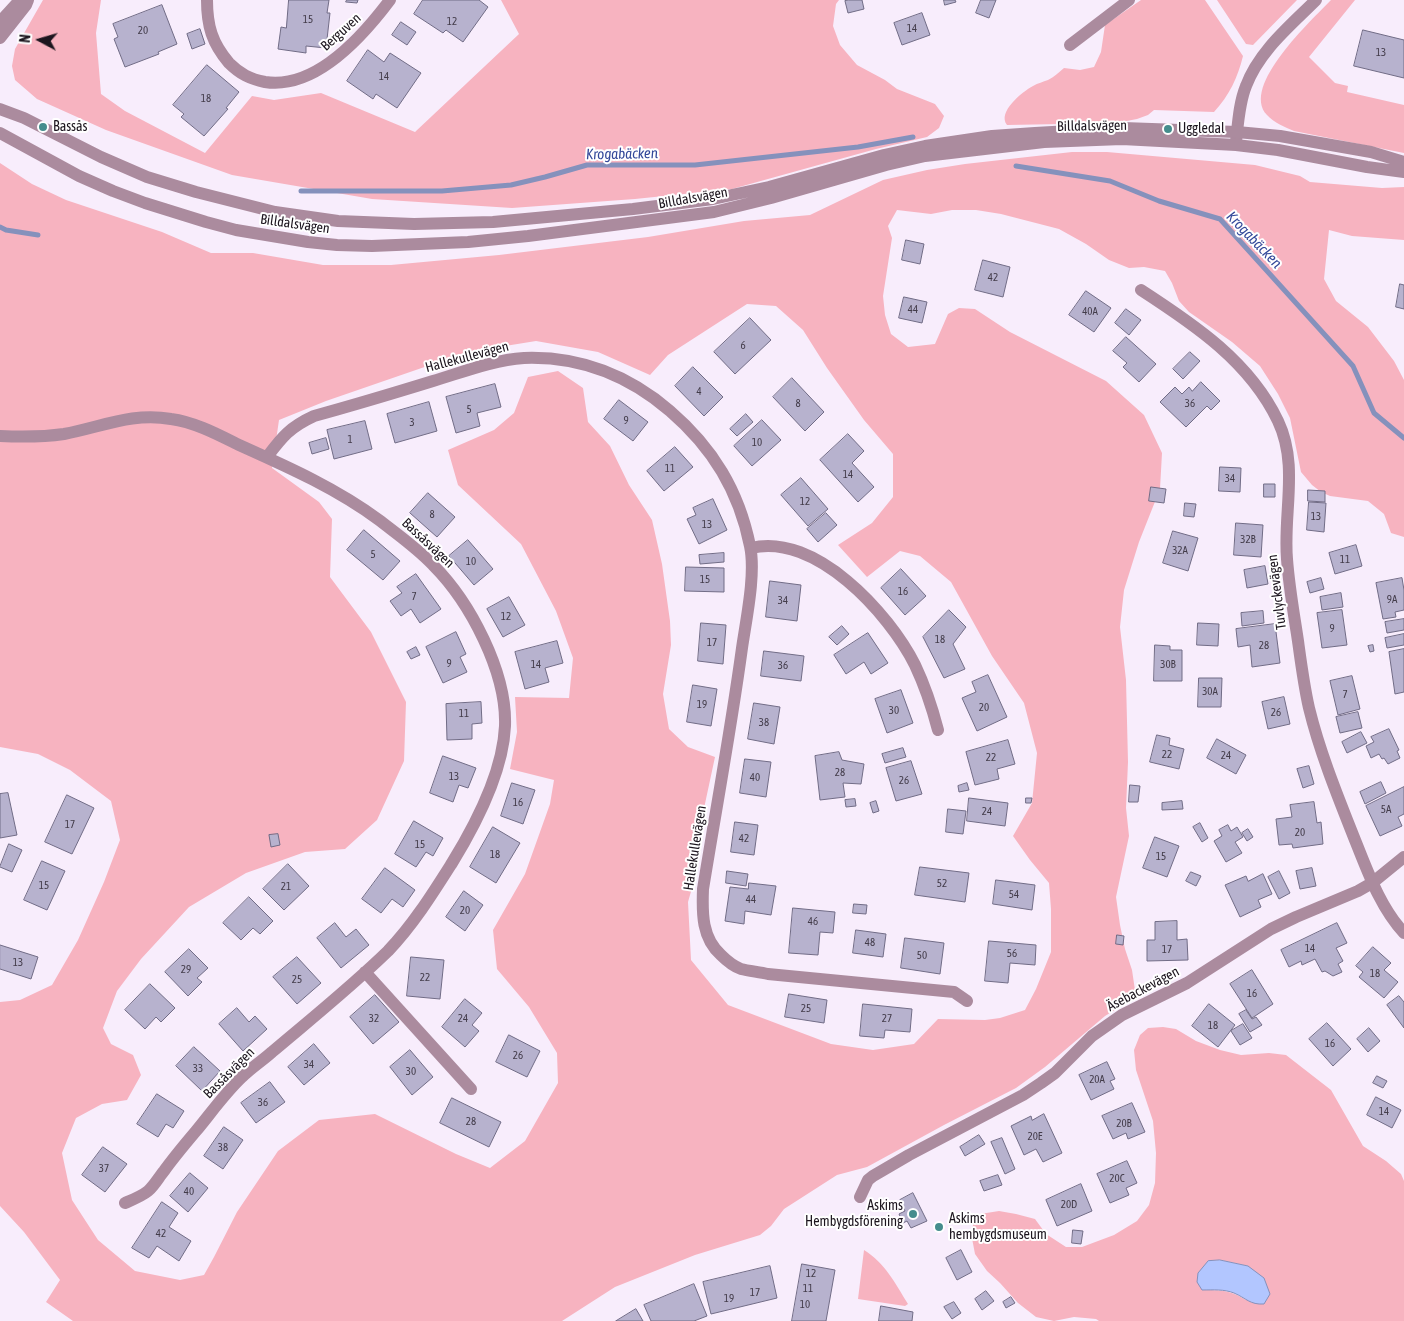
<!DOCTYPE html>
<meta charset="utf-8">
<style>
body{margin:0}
#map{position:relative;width:1404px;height:1321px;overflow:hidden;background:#f8edfc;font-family:"Asap Condensed",sans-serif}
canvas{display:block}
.north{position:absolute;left:15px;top:15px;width:50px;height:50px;-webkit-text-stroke:4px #fff;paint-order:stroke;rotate:276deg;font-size:14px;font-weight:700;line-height:20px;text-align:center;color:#1c151e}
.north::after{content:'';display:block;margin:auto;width:18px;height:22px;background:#1c151e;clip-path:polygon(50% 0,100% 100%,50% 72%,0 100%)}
</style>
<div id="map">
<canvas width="1404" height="1321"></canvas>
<div class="north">N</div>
</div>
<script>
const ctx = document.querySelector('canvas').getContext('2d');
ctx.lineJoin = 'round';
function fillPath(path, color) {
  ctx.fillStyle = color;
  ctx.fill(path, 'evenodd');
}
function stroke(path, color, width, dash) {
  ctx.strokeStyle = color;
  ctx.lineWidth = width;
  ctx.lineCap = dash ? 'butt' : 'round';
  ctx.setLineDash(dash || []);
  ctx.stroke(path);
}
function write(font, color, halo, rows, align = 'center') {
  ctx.font = font + ' "Asap Condensed",sans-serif';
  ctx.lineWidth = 4;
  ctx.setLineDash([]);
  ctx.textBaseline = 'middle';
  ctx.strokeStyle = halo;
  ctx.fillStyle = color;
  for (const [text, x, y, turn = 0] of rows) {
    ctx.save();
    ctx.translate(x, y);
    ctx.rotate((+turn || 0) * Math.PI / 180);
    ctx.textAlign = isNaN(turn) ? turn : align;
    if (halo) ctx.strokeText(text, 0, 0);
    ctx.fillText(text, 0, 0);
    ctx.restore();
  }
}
fillPath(new Path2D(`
 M43,0H101L96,33L101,94L125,111L205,153L252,96L274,100L321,93L415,132L519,34L501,0H839L836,4L833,26L840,45L857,65L885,80L897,89L935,104L944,116L939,128L927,137L876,149L732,189L635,199L512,208L372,199L232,175L106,130L37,99L15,80L12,66L15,49Z
 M1141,0H1205L1243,56C1238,77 1229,96 1214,112L1154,110L1148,115L1137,119L1116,123L1007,125C997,112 1022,92 1033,86C1038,83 1043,82 1048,80C1054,77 1059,72 1064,68L1080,70L1094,67L1101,52L1105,25Z
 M1217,0H1297L1253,45L1246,44Z
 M1331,0H1355L1309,57L1335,83L1348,86L1347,92L1404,105V153L1294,131C1285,127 1274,123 1267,115C1240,86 1312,20 1331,0Z
 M1072,152H1107L1255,165L1300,176L1310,182L1382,188L1404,187V240L1352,236L1329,230L1324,279L1336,301L1368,327L1394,361L1404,380V537L1391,533L1384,514L1368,501L1330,496L1321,492L1312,485L1301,472L1290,418L1278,394L1260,366L1232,342L1189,312L1179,301L1172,283L1165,271L1144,267L1129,268L1109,260L1086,244L1059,229L1001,214L976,210H952L931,214L897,210L888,226L892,238L883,296L885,315L891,334L908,347L935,344L948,314L959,308L975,309L1010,332L1106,381L1144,415L1162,453L1160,489L1139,542L1124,590L1120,627L1126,680L1128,762L1126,808L1129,836L1116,897L1120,925L1125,949L1132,970L1136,997L1105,1016L1045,1067L1016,1088L944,1125L867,1167L837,1175L784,1209L771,1226L760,1235L695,1255L615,1287L562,1321H73L46,1302L60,1280L24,1232L0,1206V1002L20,1000L52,985L78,940L104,882L120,840L111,801L70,770L38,754L0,747V163L32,184L66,200L162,232L211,253H253L323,265H391L499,255L648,237L744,221L810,215L883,180L927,170L965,164ZM747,304L776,306L803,330L827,368L864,420L893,454V497L872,523L838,545L867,577L900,551L920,556L951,582L992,656L1024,703L1037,753L1032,803L1013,836L1030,860L1049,883L1051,909V952L1036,989L1025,1010L1000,1018L985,1020L938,1019L914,1044L873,1050L831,1044L728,1005L691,960L688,902L692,888L703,813L715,757L688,747L669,729L663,694L671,645L670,621L662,564L652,520L629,485L610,446L588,422L583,388L558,371L528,377L514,413L494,430L448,450L458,485L521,544L556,611L573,658L569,698L515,697L517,732L510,769L554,780L550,804L525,874L493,930L497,969L529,1007L557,1053L558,1083L525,1141L490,1168L456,1154L375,1114L319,1120L278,1151L237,1212L214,1257L204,1275L180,1280L135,1271L98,1240L72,1200L62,1153L76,1118L102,1104L127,1100L141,1075L133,1055L111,1044L103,1028L117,991L141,959L189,907L246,873L305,852L345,849L377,820L404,761L406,702L371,632L330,577L332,519L319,502L272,468L279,420L326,401L468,352L536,341L598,352L650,375L668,355Z
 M1163,1027L1176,1029L1196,1041L1220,1050L1241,1055L1269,1053L1286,1055L1331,1090L1363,1146L1386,1161L1401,1174L1404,1181V1321H1099L1096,1319L1074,1317L1054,1321L1036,1317L1018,1303L1000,1283L987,1271L975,1254L971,1233L974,1221L980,1214L999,1211L1016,1214L1035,1219L1046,1234L1066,1247H1082L1114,1235L1137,1221L1149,1205L1155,1183L1156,1153L1153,1121L1136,1070L1134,1050L1140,1035L1148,1028ZM1220,1260L1248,1266L1246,1300C1230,1290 1221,1290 1202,1290L1208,1261Z
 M864,1250C885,1263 895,1283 908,1304L905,1306L858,1299Z`), '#f7b3c0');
const water = new Path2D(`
 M1220,1260L1248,1266L1264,1278L1270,1294L1264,1304C1250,1305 1246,1298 1234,1293C1224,1289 1213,1290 1202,1290L1197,1282L1198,1273L1208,1261Z`);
fillPath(water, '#b2c6ff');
stroke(water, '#8591bc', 1);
stroke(new Path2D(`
 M1016,166L1110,181L1159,201L1220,219L1353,366L1374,413L1404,438
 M301,191H442L511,185L545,177L587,165H695L858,147L913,137
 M0,227L6,230L38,235`), '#8591bc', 5);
const building = new Path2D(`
 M289,0H329L327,13H330L326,48L306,46V53L278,49L281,27L286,28Z
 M347,0H358L357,3L346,2Z
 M423,0H479L488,7L463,42L446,30L443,33L414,14Z
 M849,0H862L864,9L848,13L845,1Z
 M944,0H955L956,2L945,5Z
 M981,0H996L989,18L976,13Z
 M162,5L177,44L158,52L159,54L125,67L114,39L118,37L113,24Z
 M922,13L930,35L902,45L894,23Z
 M401,22L416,32L407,45L392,35Z
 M200,29L205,44L192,49L187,34Z
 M1363,30L1404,40V78L1354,66Z
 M368,50L384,62L390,53L421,73L397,108L376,94L373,99L347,81Z
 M207,65L239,92L226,108L228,109L204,136L181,117L184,114L173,105Z
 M906,240L924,244L920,264L902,260Z
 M983,260L1010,267L1003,297L975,290Z
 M1400,284L1404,285V309L1396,307Z
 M1086,291L1111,308L1094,332L1069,315Z
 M904,297L927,302L922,323L899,318Z
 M1126,309L1141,320L1129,335L1115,323Z
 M750,318L771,340L735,374L714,352Z
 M1126,337L1156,364L1139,382L1123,367L1127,363L1113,351Z
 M1190,352L1200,361L1183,379L1173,369Z
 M693,367L723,397L704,416L675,386Z
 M792,378L824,412L805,431L773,397Z
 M1201,382L1220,401L1211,410L1207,406L1186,427L1160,402L1175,387L1182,394L1189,387L1192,391Z
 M495,384L501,407L477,413L480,426L456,433L446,397Z
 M619,400L648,422L633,441L604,419Z
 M429,402L437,431L395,443L387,414Z
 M746,414L753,422L737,436L730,429Z
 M762,420L781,440L752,466L734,446Z
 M365,421L372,449L334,459L327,430Z
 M848,434L864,451L852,463L874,487L858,502L820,460Z
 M326,438L329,449L312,454L309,443Z
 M675,447L693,467L664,491L647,471Z
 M1220,467L1241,468L1240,492L1219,491Z
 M801,478L828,509L808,526L781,495Z
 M1264,484H1275V497H1264Z
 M1151,487L1166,489L1164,503L1149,501Z
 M1308,490L1325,491V502L1308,501Z
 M428,493L455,517L437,537L410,513Z
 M713,499L727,530L699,544L687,519L696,515L693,508Z
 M1309,502L1326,503L1324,532L1307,530Z
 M1185,503L1196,504L1194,517L1184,516Z
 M826,513L837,525L818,542L807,529Z
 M1236,523L1263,525L1261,557L1234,555Z
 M364,530L400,561L383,580L347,550Z
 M1173,531L1198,538L1188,571L1163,563Z
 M468,540L493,569L474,585L449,556Z
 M1356,545L1362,566L1335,574L1329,553Z
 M724,553V562L700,564L699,555Z
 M1265,566L1268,584L1247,588L1244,570Z
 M686,567L724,568V592L685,591Z
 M901,569L926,596L905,615L881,588Z
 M416,574L441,609L420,623L411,609L401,616L390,601L402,593L397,587Z
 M1321,578L1324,589L1310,593L1307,582Z
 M1402,578L1404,590V610L1395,612L1396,617L1383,619L1376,583Z
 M770,581L801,585L797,621L766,617Z
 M1341,593L1343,607L1322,610L1320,597Z
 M509,597L525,625L503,637L487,609Z
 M949,610L966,627L953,644L965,669L944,678L923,637Z
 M1342,610L1347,645L1322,648L1317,613Z
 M1263,611L1264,623L1242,626L1241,613Z
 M1404,619V630L1387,633L1385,622Z
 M701,623L726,625L723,664L698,661Z
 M1198,623L1219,624L1218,646L1197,645Z
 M1275,624L1280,663L1252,667L1250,645L1238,647L1236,629Z
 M842,626L849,634L837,645L829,637Z
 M456,632L466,654L460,657L467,672L443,683L426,647Z
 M868,633L888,663L871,674L864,662L846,674L834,655Z
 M1404,634V645L1387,648L1385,638Z
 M557,641L563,663L545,668L549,682L525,689L515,652Z
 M1155,645L1170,646V650H1182V681H1154Z
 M1373,645L1374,651L1370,652L1368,646Z
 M416,647L420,655L411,659L407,652Z
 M1404,649V692L1395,694L1389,652Z
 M764,651L804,656L801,681L761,676Z
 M988,675L1007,717L977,731L962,698L976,692L972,682Z
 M1352,676L1360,709L1338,715L1330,681Z
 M1199,678H1222L1221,707H1198Z
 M693,685L717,689L711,726L687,722Z
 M901,690L913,723L887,733L875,699Z
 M1284,697L1290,724L1268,729L1262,702Z
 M481,702L482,723L472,724V739L447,740L446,704Z
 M754,703L780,707L774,744L748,739Z
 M1358,712L1362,728L1340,733L1336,717Z
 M1389,729L1399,750L1397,751L1400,758L1388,764L1384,758L1382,759L1379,754L1371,758L1366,746L1374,742L1371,737Z
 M1361,732L1367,743L1347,753L1342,742Z
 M1157,735L1170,738L1169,745L1184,749L1179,769L1150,762Z
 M1217,739L1246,755L1236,774L1207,758Z
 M1008,740L1015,764L997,769L999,779L975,785L966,752Z
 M903,748L906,757L885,763L882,754Z
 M839,752L842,760L864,764L861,784L843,783L845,797L820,800L815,756Z
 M443,756L476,768L468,788L459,785L453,802L430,793Z
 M745,759L771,762L766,797L740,793Z
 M911,761L922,794L896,801L886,768Z
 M1309,766L1314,784L1303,788L1297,769Z
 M1381,782L1386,793L1365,804L1360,792Z
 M512,783L535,790L523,824L501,816Z
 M967,783L969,790L959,792L958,786Z
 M1130,785L1140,786L1138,802H1129Z
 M1404,787V814L1398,817L1402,826L1380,836L1366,806Z
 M8,793L17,835L0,838V794Z
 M67,795L94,808L72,854L45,842Z
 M969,798L1008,803L1005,826L967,821Z
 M1026,798H1032L1031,803H1026Z
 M855,799L856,806L846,807L845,800Z
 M876,801L879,811L873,813L870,803Z
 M1182,801L1183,809L1162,810V803Z
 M1314,802L1317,823L1321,822L1323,844L1293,848L1292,844L1279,845L1276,819L1292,817L1290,805Z
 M948,809L966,811L963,834L946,832Z
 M414,821L443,838L433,856L426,852L416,867L395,854Z
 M735,822L758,825L754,855L731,852Z
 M1200,823L1208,838L1202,842L1193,827Z
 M1228,825L1231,831L1237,827L1243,837L1235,842L1242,853L1226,862L1214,841L1222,836L1219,830Z
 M493,827L520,843L496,883L470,867Z
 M1248,829L1253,837L1247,841L1242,833Z
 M278,834L280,845L271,847L269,835Z
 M1155,837L1179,846L1167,877L1143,868Z
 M9,844L22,850L12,872L0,867Z
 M42,861L65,871L47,910L24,900Z
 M288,864L309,886L284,910L263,889Z
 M920,867L969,873L965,902L915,895Z
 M385,868L415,890L403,907L392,899L381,913L362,899Z
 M1312,868L1316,886L1300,889L1296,871Z
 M727,871L748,874L746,886L726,883Z
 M1279,871L1290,893L1279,899L1268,877Z
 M1191,872L1201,876L1196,886L1186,881Z
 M1263,874L1272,894L1258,900L1261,907L1240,917L1225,885L1246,876L1248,881Z
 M996,880L1035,885L1032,910L993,904Z
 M749,883L776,886L771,915L745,911L744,924L725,921L730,887L748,889Z
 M464,891L483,905L465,931L446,917Z
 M249,897L273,921L260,934L253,928L241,940L223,923Z
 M854,904L867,905L866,914L853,913Z
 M793,908L835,912L833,933L820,932L818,955L789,953Z
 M1177,921V940L1187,939L1188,960L1147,961V940H1155V922Z
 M335,923L346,937L356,929L369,945L341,968L317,938Z
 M1337,923L1347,943L1336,948L1343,961L1338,964L1342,972L1333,976L1325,971L1322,972L1315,959L1302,965L1301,961L1289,967L1281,950Z
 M856,930L886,934L883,957L853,953Z
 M1117,935L1124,936L1123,945L1116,944Z
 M905,938L944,943L940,974L901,968Z
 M989,941L1036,945L1035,965L1010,963L1008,983L985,981Z
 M0,945L38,957L31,979L0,969Z
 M1373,947L1391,963L1384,970L1398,982L1384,998L1359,977L1363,972L1356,966Z
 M189,949L208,968L197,978L202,982L188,996L165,972Z
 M297,957L321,983L297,1004L273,977Z
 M411,957L444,960L440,999L407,996Z
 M1252,970L1273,1004L1252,1018L1230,984Z
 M150,984L175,1008L161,1022L156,1017L145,1029L125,1010Z
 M789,994L827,1000L824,1023L785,1017Z
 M375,995L399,1022L373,1044L350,1017Z
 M1399,996L1404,1002V1028L1387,1005Z
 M465,999L482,1013L472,1025L479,1031L465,1047L442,1027Z
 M863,1004L912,1009L910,1032L885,1030L884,1038L860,1036Z
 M1209,1004L1235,1025L1218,1047L1192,1026Z
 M237,1008L249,1022L255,1016L267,1029L243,1051L219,1024Z
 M1246,1010L1252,1019L1256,1017L1262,1025L1250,1032L1239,1014Z
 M1327,1023L1351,1049L1333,1066L1309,1039Z
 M1243,1024L1252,1038L1240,1045L1231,1031Z
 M1369,1028L1380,1041L1368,1052L1357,1039Z
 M509,1035L540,1051L527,1077L496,1062Z
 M314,1044L330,1063L304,1085L288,1067Z
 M194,1047L220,1071L202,1091L176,1066Z
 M410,1050L433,1077L412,1095L390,1067Z
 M1107,1062L1115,1079L1110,1081L1114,1089L1091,1100L1079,1075Z
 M1377,1076L1387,1081L1383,1088L1373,1083Z
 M270,1082L285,1102L256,1123L241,1103Z
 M157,1094L184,1111L173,1128L166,1124L158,1137L137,1124Z
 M1376,1097L1401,1110L1392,1128L1367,1115Z
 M452,1098L501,1122L489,1147L440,1123Z
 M1132,1103L1145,1132L1128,1139L1126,1133L1113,1139L1102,1116Z
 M1044,1114L1062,1153L1043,1162L1036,1149L1024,1155L1011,1126L1031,1116L1032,1120Z
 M224,1127L243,1140L223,1169L204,1156Z
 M979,1135L985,1144L965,1156L960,1147Z
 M1002,1138L1015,1169L1005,1174L991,1142Z
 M103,1147L127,1164L105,1192L82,1175Z
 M1127,1161L1137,1183L1126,1188L1129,1195L1110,1203L1097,1174Z
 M190,1173L208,1188L188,1212L170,1196Z
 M998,1175L1002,1185L984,1191L980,1181Z
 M1081,1184L1092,1211L1057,1226L1046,1200Z
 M913,1193L927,1221L911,1228L907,1221L903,1223L899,1214L905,1211L900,1200Z
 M162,1202L178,1213L169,1227L191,1241L179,1261L157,1246L149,1258L132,1248Z
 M1073,1230L1083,1231L1081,1244L1072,1243Z
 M961,1250L972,1272L957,1280L946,1258Z
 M802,1264L835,1270L826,1321H792Z
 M770,1266L777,1298L711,1314L703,1282Z
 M694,1284L707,1316L694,1321H651L644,1305Z
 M986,1291L994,1301L982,1310L975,1299Z
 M1011,1297L1015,1303L1006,1308L1003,1302Z
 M954,1302L961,1313L952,1319L944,1307Z
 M881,1306L913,1312L912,1321H879Z
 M636,1309L643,1321H616Z`);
fillPath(building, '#b7b2ce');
stroke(building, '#716c86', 1);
stroke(new Path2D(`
 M207,0C207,26 212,43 229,63C240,74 250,79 265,82C316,90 363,36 390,0
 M0,22L20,0
 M0,38L26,5L28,0
 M1070,45L1129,0
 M1236,142C1238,124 1239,103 1246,86C1259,51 1290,26 1316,0
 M1141,290C1195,325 1250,362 1278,421C1299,465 1283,513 1287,559C1289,587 1294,614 1298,641C1301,663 1304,686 1309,708C1320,753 1338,797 1355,840C1368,872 1380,907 1404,933
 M0,436C21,437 43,437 64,434C102,427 132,412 171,419C194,422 217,434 237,444C286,466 336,488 379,520C397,534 417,548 433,565C470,602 507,672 505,726C503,772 476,824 452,863C433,893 413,925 388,951C351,987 311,1019 272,1052C262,1061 251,1068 242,1077C225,1093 211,1113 196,1131C185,1144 174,1157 164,1171C159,1177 154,1186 148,1191C142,1196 132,1200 125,1203
 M267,457C282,437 290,427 314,416C354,405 394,393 433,381C463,372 493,360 524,358C580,356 628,375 670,411C713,448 739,491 750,546C756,574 746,620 742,648C731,729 716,809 703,889C702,914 702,938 721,955C727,961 733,966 741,969C749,971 759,972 768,974L954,992L967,1001
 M751,548C815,532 889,613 915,665C925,686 932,707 938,730
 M365,972L471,1089
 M860,1197L868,1180L873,1176L909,1155L1023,1095L1041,1083L1055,1073L1092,1036L1122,1015L1187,983L1271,929L1296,917L1358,891L1372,883L1404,857`), '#ab8b9e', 12);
stroke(new Path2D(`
 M0,109L24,118L101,157L147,177L196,192L275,212L338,221L414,224L493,222L633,209L713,199L769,187L884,155L925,146L992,136L1035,133L1123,128L1237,132L1280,136L1371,152L1404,162
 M0,133L79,176L113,191L145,203L206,222L236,230L308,242L337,245L372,246L468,242L528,236L714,212L771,198L886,165L925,156L1044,142L1122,139L1236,145L1278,150L1367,167L1404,172`), '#ab8b9e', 12);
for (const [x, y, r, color] of [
 [43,127,5,"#458d8d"],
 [1168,129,5,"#458d8d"],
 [913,1214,5,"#458d8d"],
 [939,1227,5,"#458d8d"]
]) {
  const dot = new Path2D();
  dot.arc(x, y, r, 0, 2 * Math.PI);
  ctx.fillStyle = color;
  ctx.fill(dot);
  stroke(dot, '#fff', 2);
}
write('11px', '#433c4a', null, [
 ["15",308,20],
 ["12",452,22],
 ["14",912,29],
 ["20",143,31],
 ["13",1381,53],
 ["14",384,77],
 ["18",206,99],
 ["42",993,278],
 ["44",913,310],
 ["40A",1090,312],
 ["6",743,346],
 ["4",699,392],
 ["8",798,404],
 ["36",1190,404],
 ["5",469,410],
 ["9",626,421],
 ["3",412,423],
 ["1",350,440],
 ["10",757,443],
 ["11",670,469],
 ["14",848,475],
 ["34",1230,479],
 ["12",805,502],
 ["8",432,515],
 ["13",1316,517],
 ["13",707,525],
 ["32B",1248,540],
 ["32A",1180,551],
 ["5",373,555],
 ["11",1345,560],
 ["10",471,562],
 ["15",705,580],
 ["16",903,592],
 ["7",414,597],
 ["9A",1392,600],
 ["34",783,601],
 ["12",506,617],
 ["9",1332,629],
 ["18",940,640],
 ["17",712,643],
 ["28",1264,646],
 ["9",449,664],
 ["14",536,665],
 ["30B",1168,665],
 ["36",783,666],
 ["30A",1210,692],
 ["7",1345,695],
 ["19",702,705],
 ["20",984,708],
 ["30",894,711],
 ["26",1276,713],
 ["11",464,714],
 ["38",764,723],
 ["22",1167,755],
 ["24",1226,756],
 ["22",991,758],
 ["28",840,773],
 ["13",454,777],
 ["40",755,778],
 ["26",904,781],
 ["16",518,803],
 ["5A",1386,810],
 ["24",987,812],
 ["17",70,825],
 ["20",1300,833],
 ["42",744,839],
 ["15",420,845],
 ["18",495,855],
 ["15",1161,857],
 ["52",942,884],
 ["15",44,886],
 ["21",286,887],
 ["54",1014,895],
 ["44",751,900],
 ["20",465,911],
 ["46",813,922],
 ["48",870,943],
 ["14",1310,949],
 ["17",1167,950],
 ["56",1012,954],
 ["50",922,956],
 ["13",18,963],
 ["29",186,970],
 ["18",1375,974],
 ["22",425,978],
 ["25",297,980],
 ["16",1252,994],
 ["25",806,1009],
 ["32",374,1019],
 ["24",463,1019],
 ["27",887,1019],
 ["18",1213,1026],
 ["16",1330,1044],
 ["26",518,1056],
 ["34",309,1065],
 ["33",198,1069],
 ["30",411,1072],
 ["20A",1097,1080],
 ["36",263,1103],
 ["14",1384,1112],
 ["28",471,1122],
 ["20B",1124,1124],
 ["20E",1035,1137],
 ["38",223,1148],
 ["37",104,1169],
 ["20C",1117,1179],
 ["40",189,1192],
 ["20D",1069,1205],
 ["42",161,1234],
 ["12",811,1274],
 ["11",808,1289],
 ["17",755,1293],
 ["19",729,1299],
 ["10",805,1305]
]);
write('14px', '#1c151e', '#fff', [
 ["Berguven",341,32,-42],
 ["Billdalsvägen",1092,126,-1],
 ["Billdalsvägen",693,198,-10],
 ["Billdalsvägen",295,224,8],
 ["Hallekullevägen",467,357,-15],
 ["Bassåsvägen",428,543,43],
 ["Tuvlyckevägen",1277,592,-97],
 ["Hallekullevägen",695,848,-81],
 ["Äsebackevägen",1143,989,-28],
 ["Bassåsvägen",229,1073,-45]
]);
write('14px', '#1c151e', '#fff', [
 ["Bassås",53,127],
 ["Uggledal",1178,129],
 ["Askims",903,1206,"right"],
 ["Hembygdsförening",903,1222,"right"],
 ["Askims",949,1219],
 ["hembygdsmuseum",949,1235]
], 'left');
write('italic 15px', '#334899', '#fff', [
 ["Krogabäcken",622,154,-1],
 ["Krogabäcken",1254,240,46]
]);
</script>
